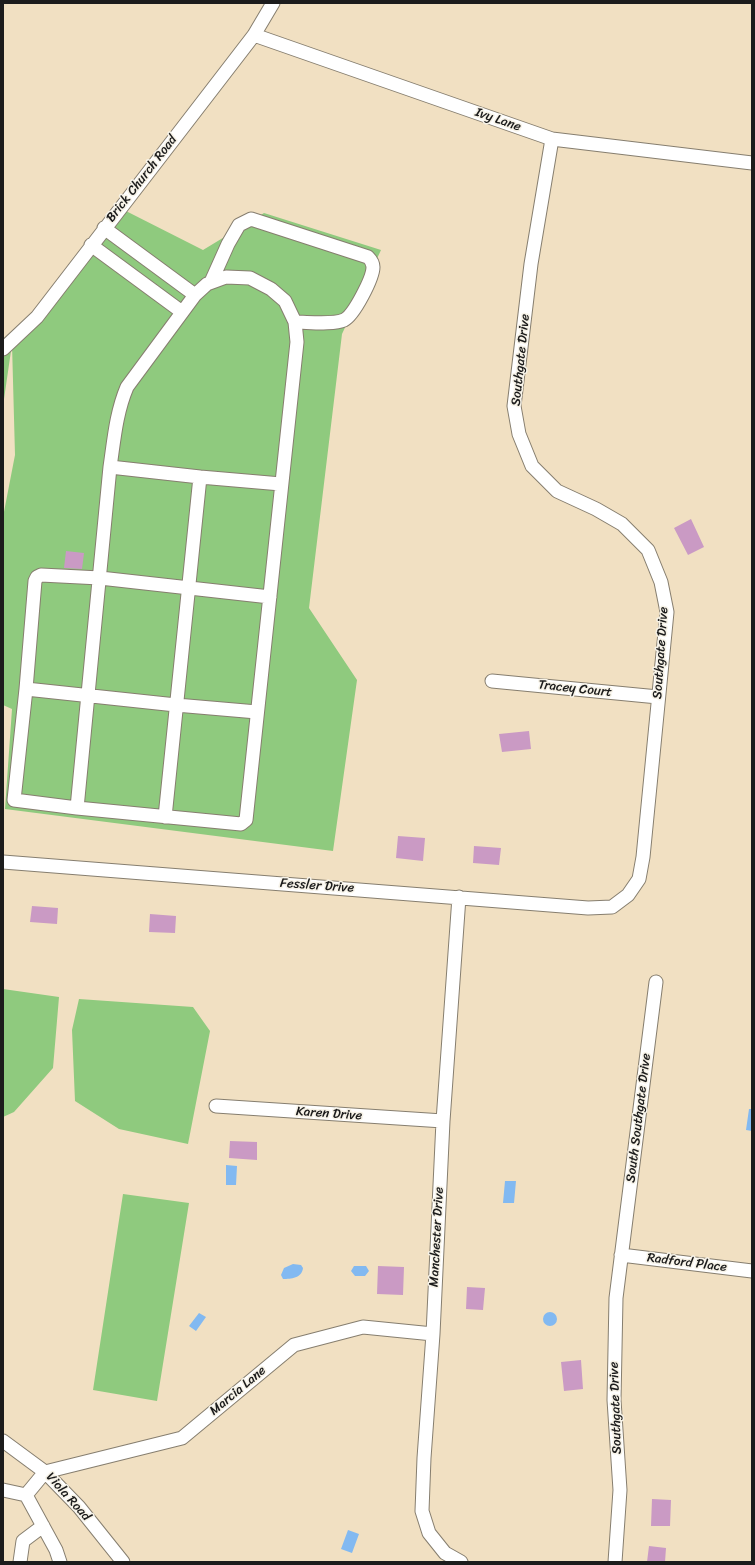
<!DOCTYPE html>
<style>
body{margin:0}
#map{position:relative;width:755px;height:1565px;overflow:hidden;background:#f1e0c2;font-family:Sriracha,sans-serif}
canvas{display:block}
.frame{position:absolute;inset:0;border:4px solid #1c1c1c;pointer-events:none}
</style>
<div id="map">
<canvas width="755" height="1565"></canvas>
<div class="frame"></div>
</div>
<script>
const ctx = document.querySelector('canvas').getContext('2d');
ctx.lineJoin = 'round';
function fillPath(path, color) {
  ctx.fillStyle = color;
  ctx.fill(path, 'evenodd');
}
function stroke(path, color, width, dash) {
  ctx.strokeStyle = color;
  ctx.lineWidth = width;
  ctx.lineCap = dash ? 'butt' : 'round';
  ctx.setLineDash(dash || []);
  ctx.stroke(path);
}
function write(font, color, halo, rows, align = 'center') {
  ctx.font = font + ' Sriracha,sans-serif';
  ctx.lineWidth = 3;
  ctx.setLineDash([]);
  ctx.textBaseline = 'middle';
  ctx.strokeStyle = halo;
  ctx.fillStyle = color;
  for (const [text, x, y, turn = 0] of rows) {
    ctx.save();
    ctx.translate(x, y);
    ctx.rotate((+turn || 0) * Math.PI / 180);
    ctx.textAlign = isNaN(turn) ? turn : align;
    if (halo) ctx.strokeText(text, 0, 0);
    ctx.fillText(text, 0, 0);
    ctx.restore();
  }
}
fillPath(new Path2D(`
 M120,208L203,250L264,213L381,250L342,334L309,608L357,680L333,851L5,809L12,709L3,705V517L15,455L12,344L3,406V349Z
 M3,989L59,997L53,1068L14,1112L3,1117Z
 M79,999L193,1007L210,1031L188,1144L119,1129L75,1101L72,1030Z
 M123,1194L189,1203L157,1401L93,1390Z`), '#8fca7e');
fillPath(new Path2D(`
 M749,1109H752V1131L746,1130Z
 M226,1165L237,1166L236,1185H226Z
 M505,1181H516L514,1203H503Z
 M293,1264L301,1265L303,1268C302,1278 291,1279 283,1279L281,1275L284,1268Z
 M354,1266H366L369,1271L365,1276H355L351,1271Z
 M543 1319a7 7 0 1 1 14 0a7 7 0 1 1-14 0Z
 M199,1313L206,1317L196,1331L189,1326Z
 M348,1530L359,1534L352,1553L341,1549Z`), '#82b9f1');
fillPath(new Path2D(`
 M691,519L704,547L688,555L674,528Z
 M66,551L84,553L82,569L64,568Z
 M529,731L531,749L502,752L499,734Z
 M398,836L425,838L423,861L396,858Z
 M474,846L501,848L499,865L473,863Z
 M32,906L58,908L57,924L30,922Z
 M150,914L176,916L175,933L149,932Z
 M230,1141L257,1142V1160L229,1158Z
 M378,1266L404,1267L403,1295L377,1294Z
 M467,1287L485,1288L483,1310L466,1309Z
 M581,1360L583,1389L564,1391L561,1362Z
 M652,1499L671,1500L670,1526H651Z
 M649,1546L666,1548L665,1562H647Z`), '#ca9ac4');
const minor = new Path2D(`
 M254,35L552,139L752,163
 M104,228L195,295
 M91,245L182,312
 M226,277L250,278L271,289L285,301L295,322L297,342L246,820L241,824L77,808L110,467C114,440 116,413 127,387L195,295L207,284Z
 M211,282L228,244L239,225L251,219L368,257C371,260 373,263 373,267C373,278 354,315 344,320C333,325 308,322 295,322
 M3,349L37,317L254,35L273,3
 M110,467L200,477L165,817
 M200,477L281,484
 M492,681L658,697
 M26,689L35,581L37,577L41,575L100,578L270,597
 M77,808L14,800L26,689L176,705L257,712
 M3,862L588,908L612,907L628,895L639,879L643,857L667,612L661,582L648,550L622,524L596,509L557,491L532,466L519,434L514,406L531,264L552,139
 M459,897L443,1121L433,1334L424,1458L422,1511L429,1533L445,1553L461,1562
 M216,1106L443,1121
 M621,1255L752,1271
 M3,1441L45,1472L79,1507L123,1562
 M45,1472L182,1438L294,1345L363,1327L433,1334
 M3,1490L26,1495L56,1550L60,1562
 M26,1495L45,1472
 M20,1562L23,1541L43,1526
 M615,1562L620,1490L614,1400L616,1298L656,982`);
stroke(minor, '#867e6f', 15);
stroke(minor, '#fff', 13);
write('13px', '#1c1c1c', '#f7f3e8', [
 ["Ivy Lane",498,120,19],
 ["Brick Church Road",142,179,-52],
 ["Southgate Drive",521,360,-84],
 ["Southgate Drive",661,653,-86],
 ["Tracey Court",575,689,6],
 ["Fessler Drive",317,886,4],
 ["Karen Drive",329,1114,4],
 ["South Southgate Drive",639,1118,-83],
 ["Manchester Drive",437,1237,-87],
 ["Radford Place",687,1263,7],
 ["Marcia Lane",238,1391,-40],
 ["Southgate Drive",616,1408,-92],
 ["Viola Road",68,1497,48]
]);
</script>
